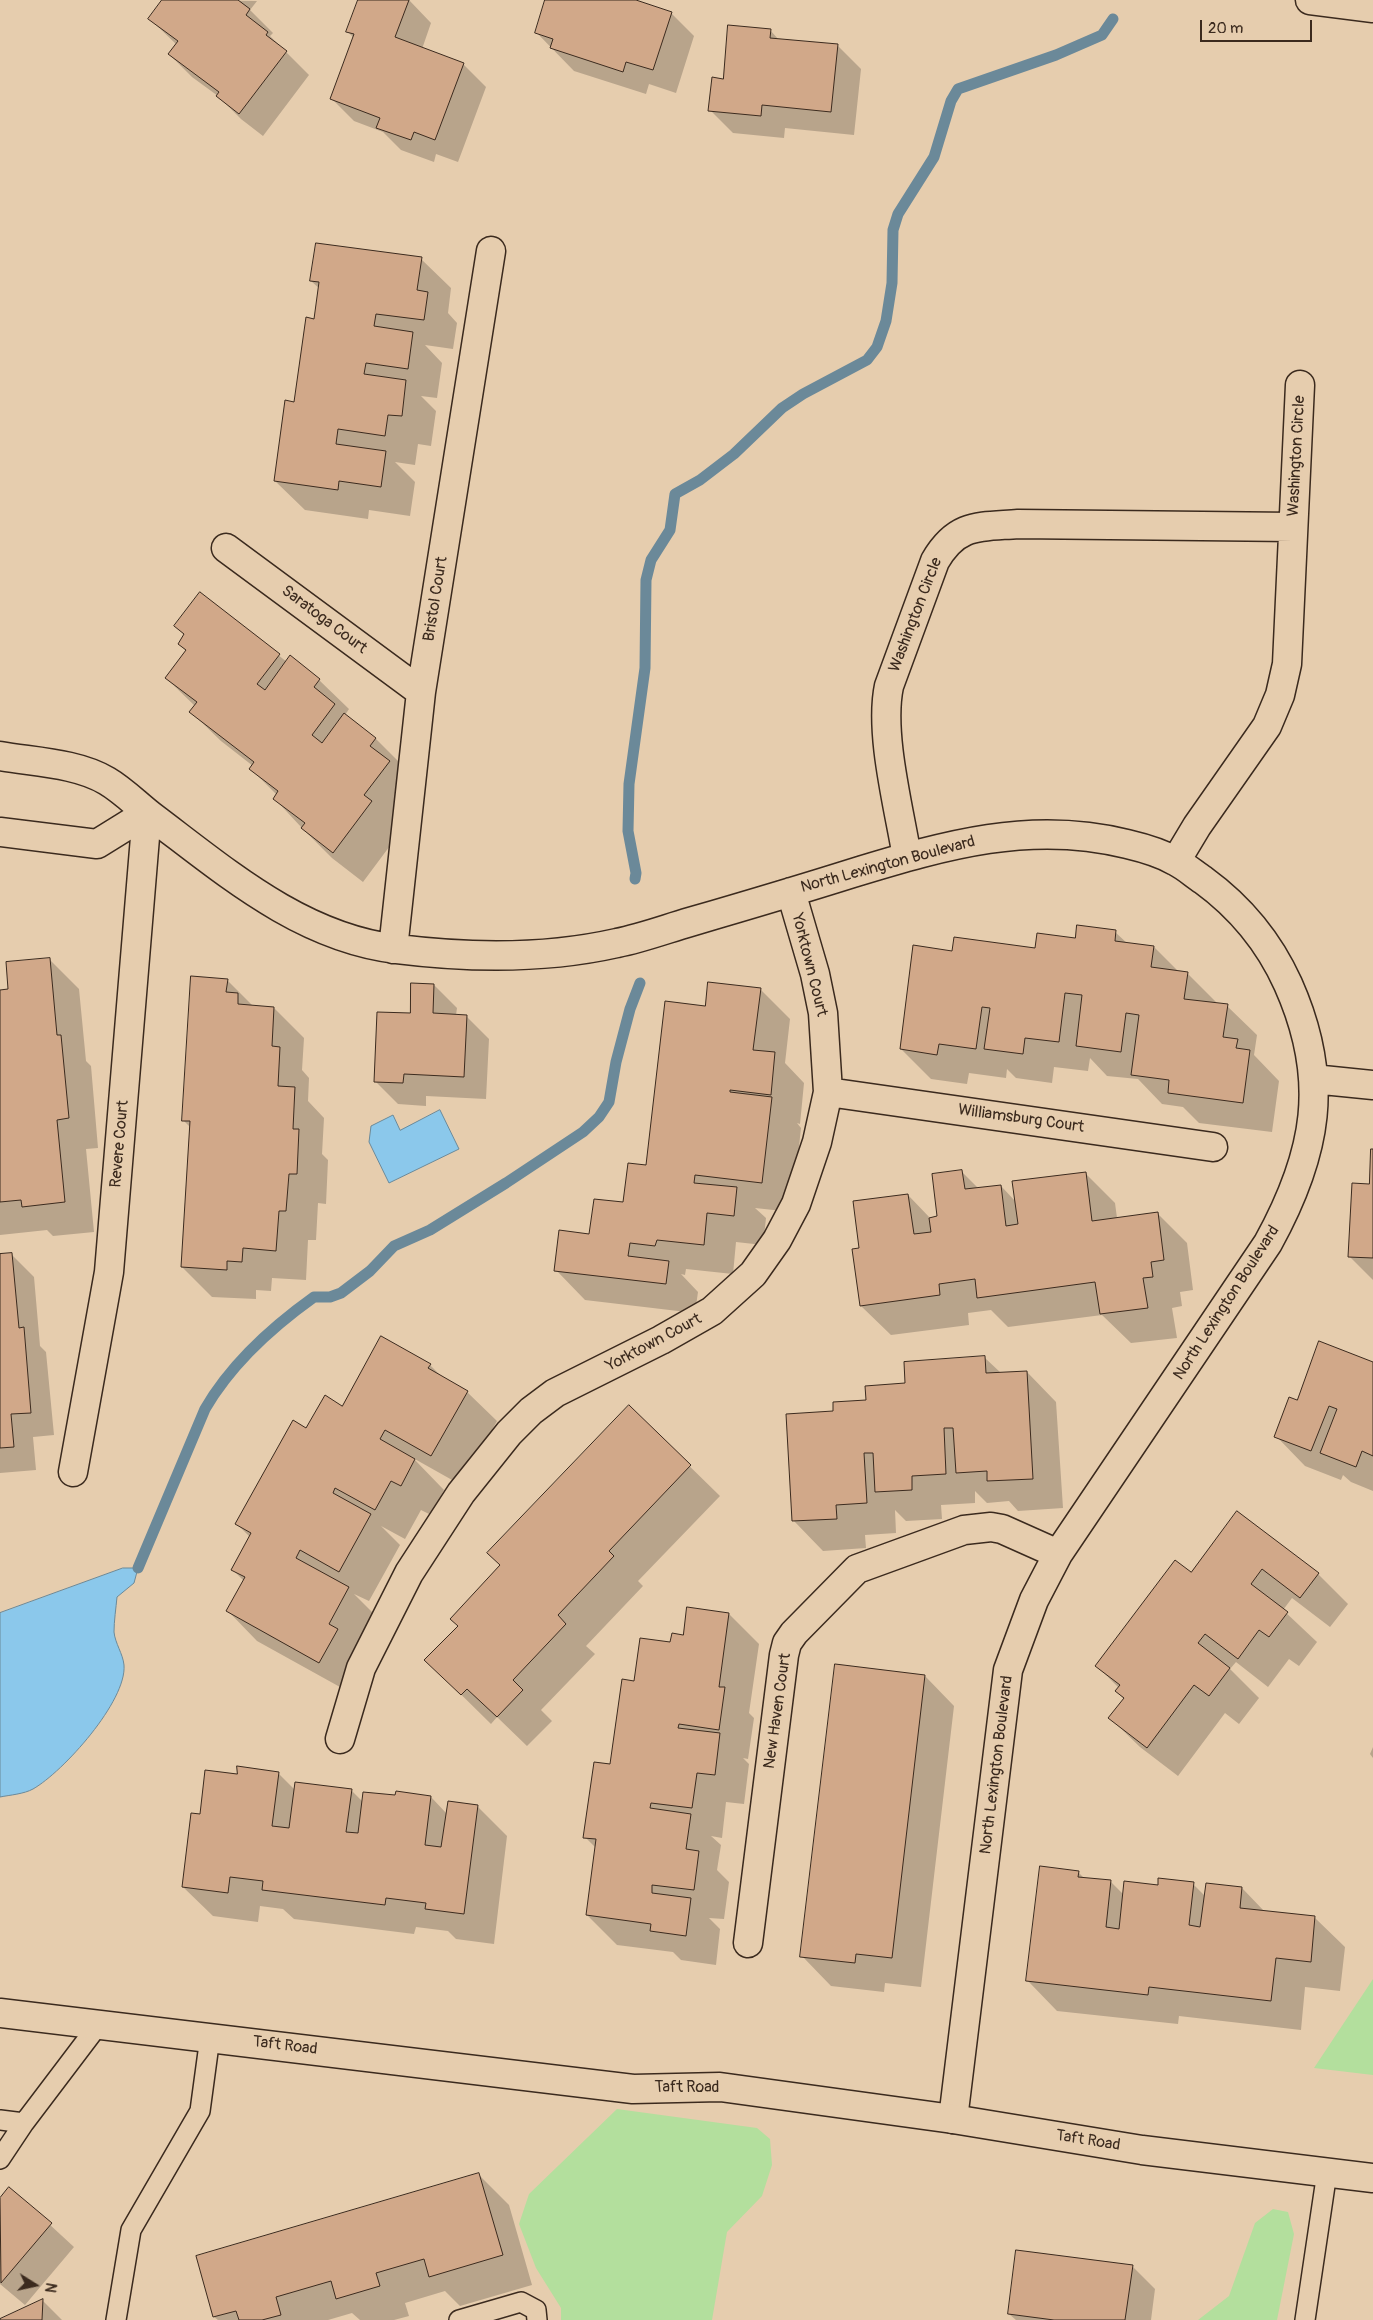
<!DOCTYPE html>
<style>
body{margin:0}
#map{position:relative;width:1373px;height:2320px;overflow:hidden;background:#e6cdae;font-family:Pangolin,sans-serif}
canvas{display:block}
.north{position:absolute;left:10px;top:2260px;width:50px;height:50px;-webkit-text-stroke:4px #e6cdae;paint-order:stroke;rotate:100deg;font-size:14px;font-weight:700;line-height:20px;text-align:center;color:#3b2a1e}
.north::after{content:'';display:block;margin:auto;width:18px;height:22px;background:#3b2a1e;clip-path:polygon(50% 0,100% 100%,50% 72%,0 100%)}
.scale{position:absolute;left:1200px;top:20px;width:112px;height:22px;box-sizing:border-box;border:2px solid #3b2a1e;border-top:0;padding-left:6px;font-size:15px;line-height:18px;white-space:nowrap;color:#3b2a1e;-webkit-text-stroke:4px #e6cdae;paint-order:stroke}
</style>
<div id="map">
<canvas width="1373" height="2320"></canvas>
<div class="north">N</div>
<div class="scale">20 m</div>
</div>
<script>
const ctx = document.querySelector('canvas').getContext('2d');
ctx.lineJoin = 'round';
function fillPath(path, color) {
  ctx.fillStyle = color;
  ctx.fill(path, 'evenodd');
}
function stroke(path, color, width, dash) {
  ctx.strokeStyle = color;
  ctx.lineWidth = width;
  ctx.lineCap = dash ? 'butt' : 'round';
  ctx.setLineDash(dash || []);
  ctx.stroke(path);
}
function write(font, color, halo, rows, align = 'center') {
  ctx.font = font + ' Pangolin,sans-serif';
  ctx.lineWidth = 4.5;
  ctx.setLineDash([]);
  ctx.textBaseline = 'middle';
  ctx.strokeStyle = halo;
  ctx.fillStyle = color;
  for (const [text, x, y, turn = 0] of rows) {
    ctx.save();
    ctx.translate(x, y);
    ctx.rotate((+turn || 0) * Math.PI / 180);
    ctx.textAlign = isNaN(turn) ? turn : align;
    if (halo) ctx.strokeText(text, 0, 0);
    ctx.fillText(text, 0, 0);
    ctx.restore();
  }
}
fillPath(new Path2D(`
 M1373,1979V2075L1314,2068Z
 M617,2109L757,2128L770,2139L772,2165L762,2196L727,2232L712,2320H561V2308L536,2268L519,2224L529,2194Z
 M1273,2209L1288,2212L1294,2234L1277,2320H1198L1229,2296L1255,2223Z`), '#b3df9d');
const water = new Path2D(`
 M440,1110L459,1149L389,1183L369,1142L371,1126L393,1115L400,1130Z
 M123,1568H138L134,1583L117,1597C116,1608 114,1621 114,1632C115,1643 123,1654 124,1665C127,1701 63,1772 33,1789C24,1794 10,1795 0,1797V1613Z`);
fillPath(water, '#8bc8eb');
stroke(water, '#6b8999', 1);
fillPath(new Path2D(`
 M164,0L257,1L250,10L273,33L270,36L309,75L263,136L241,119L218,96L192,77L169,54L177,45L150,19Z
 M359,0H409L431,23L422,49L463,64L486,87L458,162L436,154L434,162L401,150L383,132L354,121L331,98L354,38L347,31Z
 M547,0H632L671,13L694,36L676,93L649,84L646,94L574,71L536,32Z
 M770,30L779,40L838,46L861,69L854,135L785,128L784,138L733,133L710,110L725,80Z
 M421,259L451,288L448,313L457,323L453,349L425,345L442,363L437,398L421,396L436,411L431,446L418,444L415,465L395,462L415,482L410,516L369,510L368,519L305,510L275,481L315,320L320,289L311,281Z
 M200,594L287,662L319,680L349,709L345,715L375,738L405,768L401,831L363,882L332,858L302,828L274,798L277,795L251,769L253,766L221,741L191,712L195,706L166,678L186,651L179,644L185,636L176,626Z
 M1115,932L1128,944L1154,947L1179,972L1187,973L1217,1003L1227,1006L1257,1035L1254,1055L1279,1081L1272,1132L1199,1123L1183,1107L1162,1104L1138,1079L1107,1076L1090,1058L1088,1071L1054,1067L1052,1083L1016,1078L1007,1069L1006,1078L969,1073L967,1084L931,1079L901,1049L953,952L1036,949Z
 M49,959L79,989L86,1061L91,1066L98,1148L86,1149L94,1232L53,1236L47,1230L0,1235V1002L9,990Z
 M227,980L254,1007L274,1008L304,1038L302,1070L309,1078L308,1101L324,1118L322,1154L328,1160L326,1204L318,1203L316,1240H308L306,1280L272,1278L271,1291L256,1290V1299L212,1297L182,1267L191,1128L183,1120Z
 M434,985L457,1008L456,1015L466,1016L489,1039L486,1099L426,1096V1106L398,1104L375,1081L411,1014Z
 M760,989L790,1019L785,1063L804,1083L800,1124L797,1123L801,1128L792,1212L755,1208L766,1218L763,1245L736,1242L733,1274L686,1269L685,1275L681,1274L698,1292L695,1313L585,1300L556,1270L624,1203L648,1166L707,1007Z
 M1373,1150V1280L1349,1256L1370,1186Z
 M962,1172L979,1189L1001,1186L1016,1202L1085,1173L1115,1203L1117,1218L1157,1213L1187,1243L1193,1290L1180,1292L1182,1306L1172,1308L1177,1338L1131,1343L1102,1315L1008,1327L991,1310L968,1313L969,1325L891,1335L861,1306L860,1249L908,1195L931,1219L939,1217Z
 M11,1254L34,1277L40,1346L46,1352L54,1435L33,1437L36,1470L0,1473V1255Z
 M985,1358L1001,1373L1027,1372L1056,1402L1063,1508L1018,1511L1009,1501L987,1503L975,1491V1503L941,1505L942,1519L906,1521L895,1510L896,1533L865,1535L866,1548L823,1551L794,1521L835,1412Z
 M1373,1363V1491L1351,1482L1343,1475L1341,1480L1305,1466L1276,1436L1298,1401Z
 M430,1365L443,1378L467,1392L497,1421L461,1485L413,1458L444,1490L431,1515L421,1510L405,1539L381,1526L400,1545L369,1601L354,1594L378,1618L349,1692L257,1641L228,1611L244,1581L232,1569L250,1537L237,1524L307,1430L343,1407Z
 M629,1407L720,1496L638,1581L643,1586L586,1646L595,1654L541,1710L552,1721L527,1746L497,1717L491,1724L426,1660L459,1626L501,1566Z
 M1237,1513L1318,1574L1348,1604L1330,1627L1292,1598L1283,1610L1317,1642L1299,1666L1289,1659L1268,1687L1236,1662L1230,1669L1259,1698L1239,1724L1225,1713L1178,1776L1140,1747L1110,1718L1124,1699L1116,1691L1119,1688L1097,1666L1191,1574Z
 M729,1614L759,1644L749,1713L754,1718L748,1759L743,1758L749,1764L744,1804L726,1802L722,1838L711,1836L721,1845L717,1870L729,1882L724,1919L709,1918L720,1929L716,1965L681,1960L673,1952L617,1945L587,1915L596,1848L585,1837L612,1765L635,1682L671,1644Z
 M925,1676L954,1706L921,1987L885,1983L884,1992L831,1986L802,1956Z
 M1373,1747V1758L1370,1754Z
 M278,1773L295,1790H351L363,1802L431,1797L447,1814L477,1806L507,1836L494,1944L456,1939L448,1931L416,1927L414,1934L294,1919L283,1909L260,1906L258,1922L213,1916L183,1887L201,1816L238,1775Z
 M1078,1872L1085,1879L1111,1882L1124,1895L1159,1886L1193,1884L1205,1896L1242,1888L1265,1912L1315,1918L1345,1947L1340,1991L1305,1987L1301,2030L1179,2016L1178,2024L1057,2011L1028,1981Z
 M479,2175L509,2205L532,2285L460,2306L445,2291L405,2303L409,2316L394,2320H360L352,2313L328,2320H218L214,2317Z
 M10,2188L74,2247L25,2305L0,2284V2200Z
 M1132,2266L1155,2289L1151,2320H1016L1009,2314Z
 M43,2301L62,2320H0Z`), '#0003');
stroke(new Path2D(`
 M635,879L636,873L628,831L629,784L645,668L646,580L651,560L670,530L675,494L700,480L734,454L782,408L803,394L867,360L877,347L886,321L892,283L893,230L898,214L934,157L951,101L958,89L1056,55L1102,35L1113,19
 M138,1568L205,1409C231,1364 272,1327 314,1297H330L341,1293L370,1271L394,1246L430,1230L506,1183L583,1132L599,1117L609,1102L616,1062L630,1009L640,983`), '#6b8999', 11);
const building = new Path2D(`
 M162,0H238L250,9L246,15L268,32L266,35L287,51L239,114L216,96L219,92L168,54L178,41L148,19Z
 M358,0H409L395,37L464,63L435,140L414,132L411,140L376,128L380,118L330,99L354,34L346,32Z
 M545,0H636L672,12L653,70L626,62L623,72L550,48L553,39L535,33Z
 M728,25L771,29L770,38L838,44L831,112L762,105L761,116L708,111L712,77L723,79Z
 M316,243L422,257L417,290L428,292L424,320L376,314L374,326L413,332L408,369L366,363L364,374L406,380L402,416L388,415L385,436L338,429L336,444L386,451L381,487L339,481L338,490L274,481L285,400L294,402L306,317L314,319L319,282L310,281Z
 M200,592L280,654L257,684L265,690L290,655L320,679L314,687L335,704L312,735L322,743L344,713L376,738L370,746L390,761L364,795L372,801L333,853L301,828L305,823L273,799L278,791L249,769L254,762L189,712L197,702L165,678L186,650L178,644L184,634L174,626Z
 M1077,925L1116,930L1115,941L1154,946L1151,967L1188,972L1184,999L1228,1004L1223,1037L1238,1039L1236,1048L1250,1050L1243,1103L1168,1093L1169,1080L1131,1075L1139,1015L1126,1013L1121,1052L1076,1046L1082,995L1065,993L1059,1042L1025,1038L1023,1054L984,1049L990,1008L982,1007L976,1049L939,1044L937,1055L900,1049L913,945L952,951L954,937L1035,948L1037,933L1075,938Z
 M50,958L57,1035H61L69,1118L57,1120L65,1202L22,1207L21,1200L0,1202V990L8,989L6,962Z
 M191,976L228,979L226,992L238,993V1004L274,1007L272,1046L280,1047L278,1086L295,1087L293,1129H299L297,1174H289L286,1211H279L276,1251L243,1248L242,1262L227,1261V1270L181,1267L190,1121H182Z
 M708,982L761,988L753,1050L775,1052L771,1095L730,1090V1092L772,1097L762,1183L695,1175L694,1183L737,1187L734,1216L707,1213L704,1245L657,1240L655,1246L630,1243L628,1256L669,1261L666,1284L554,1271L559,1230L589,1234L594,1199L623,1202L628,1163L646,1165L665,1001L705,1006Z
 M411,983L434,984L433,1013L467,1015L464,1077L404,1074L403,1083L374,1082L377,1012L410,1013Z
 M1371,1149H1373V1258L1348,1257L1352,1183L1369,1184Z
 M962,1170L965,1189L1001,1185L1006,1226L1018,1224L1012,1181L1086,1172L1092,1221L1158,1212L1164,1260L1151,1262L1153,1277L1143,1278L1148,1308L1100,1314L1095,1282L977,1298L975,1279L939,1284L940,1295L860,1306L852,1249L859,1248L853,1201L908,1194L914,1234L931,1232L929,1218L937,1216L932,1174Z
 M12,1253L19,1328L24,1327L31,1413L11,1414L14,1447L0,1448V1254Z
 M381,1336L431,1364L428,1368L468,1391L431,1456L385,1430L380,1439L415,1459L401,1486L391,1481L375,1510L335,1488L333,1493L371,1514L339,1572L300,1550L296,1558L349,1587L329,1624L338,1629L319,1663L226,1611L245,1577L231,1570L251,1533L235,1524L293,1420L306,1428L325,1395L342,1406Z
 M1319,1341L1373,1362V1456L1362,1451L1356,1467L1320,1453L1337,1409L1329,1406L1311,1451L1274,1437L1289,1397L1297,1400Z
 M985,1356L986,1373L1027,1371L1033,1479L987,1481V1471L956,1473L953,1428H944L946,1474L912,1476V1490L875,1492L873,1453H864L867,1503L836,1505L837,1519L792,1521L786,1414L833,1411V1402L866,1400L865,1386L905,1383L904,1362Z
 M629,1405L691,1465L609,1551L614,1556L558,1615L566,1624L513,1680L523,1690L497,1717L467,1689L461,1695L424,1660L458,1626L450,1619L500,1565L487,1553Z
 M1237,1511L1319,1573L1300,1598L1262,1569L1251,1584L1288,1612L1269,1637L1259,1630L1238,1659L1205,1634L1198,1643L1230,1668L1209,1696L1194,1685L1147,1748L1108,1718L1124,1698L1115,1691L1120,1685L1095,1666L1175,1560L1191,1572Z
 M687,1607L729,1613L719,1687H725L719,1730L679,1724L678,1728L720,1733L715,1775L697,1773L692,1808L651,1803L650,1808L691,1814L686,1849L699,1851L694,1890L652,1885V1893L691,1898L686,1936L650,1931L651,1924L586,1915L596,1839L583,1838L594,1762L610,1764L622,1679L634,1681L640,1638L670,1642L672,1633L683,1635Z
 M835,1664L925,1675L892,1958L856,1954L855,1963L800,1957Z
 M237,1766L279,1772L272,1826L289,1828L295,1782L352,1789L346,1832L358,1833L363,1792L395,1795L396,1791L431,1796L425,1845L441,1847L448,1801L478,1805L464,1914L425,1909L426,1903L386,1898L385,1905L262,1890L263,1881L230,1877L228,1893L182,1887L191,1813L200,1814L205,1770L237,1774Z
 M1040,1866L1079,1871L1078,1877L1111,1880L1106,1927L1119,1929L1124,1881L1158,1885V1878L1194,1882L1189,1925L1200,1927L1206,1883L1242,1887L1240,1908L1315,1916L1311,1962L1276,1958L1271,2001L1149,1987L1148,1995L1026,1981Z
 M479,2173L503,2255L429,2277L424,2259L376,2273L380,2286L336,2299L331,2281L276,2297L281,2315L262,2320H239L236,2311L213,2317L196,2256Z
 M9,2187L52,2223L1,2283L0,2198Z
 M1016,2250L1133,2265L1125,2320H1054L1008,2314Z
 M43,2299L42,2320H0V2319Z`);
fillPath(building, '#d1a889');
stroke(building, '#3b2a1e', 1);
const service = new Path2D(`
 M0,2120L24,2123
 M0,2159L24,2123L99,2024
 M116,2320L131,2230L200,2111L210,2037
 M459,2320L521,2302L536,2310L537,2320
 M1305,2320L1327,2172`);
const minor = new Path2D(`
 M1310,0L1373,8
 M226,548L421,692
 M0,756C34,762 77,763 107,781C124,791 138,806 154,818C227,873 302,938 397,949C469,958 546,959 617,943C642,938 666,929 690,922C745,906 799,890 853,873C945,845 1031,820 1127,844C1144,848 1161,853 1175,861C1185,866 1194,874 1203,880C1240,907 1269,942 1288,984C1331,1080 1317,1154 1268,1243L1058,1554L1034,1600L1008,1670L953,2119
 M0,832L97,844L147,813
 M907,857C899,808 879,733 889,686L935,561C957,523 979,527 1018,524L1293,527
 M1176,861L1197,826L1267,726L1280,695L1287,664L1300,385
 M393,949L421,692L491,251
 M1313,1079L1373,1085
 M828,1092L1213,1147
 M73,1472L109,1272L147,813
 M340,1739L361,1668L409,1573L461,1493L509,1433L531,1411L555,1393L661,1340L712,1311L753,1274L777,1240L796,1204L817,1142L828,1092L823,1013L815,974L791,892
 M748,1943L784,1655L787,1643L794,1633L857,1569L964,1530L991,1527L1002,1529L1058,1554`);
const tertiary = new Path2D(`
 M0,2013L633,2089L720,2087L953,2119L1142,2150L1373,2178`);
stroke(service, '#3b2a1e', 22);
stroke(minor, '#3b2a1e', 31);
stroke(tertiary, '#3b2a1e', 31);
stroke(service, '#e6cdae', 19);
stroke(minor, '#e6cdae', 28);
stroke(tertiary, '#e6cdae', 28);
write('16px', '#3b2a1e', '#e6cdae', [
 ["Washington Circle",1297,456,-87],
 ["Bristol Court",436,599,-81],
 ["Washington Circle",916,615,-69],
 ["Saratoga Court",324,620,37],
 ["North Lexington Boulevard",888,865,-15],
 ["Yorktown Court",809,965,76],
 ["Williamsburg Court",1021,1119,8],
 ["Revere Court",120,1144,-85],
 ["North Lexington Boulevard",1227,1303,-57],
 ["Yorktown Court",654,1343,-28],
 ["New Haven Court",778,1711,-82],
 ["North Lexington Boulevard",997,1765,-83],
 ["Taft Road",285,2046,7],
 ["Taft Road",687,2088],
 ["Taft Road",1088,2141,9]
]);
</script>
